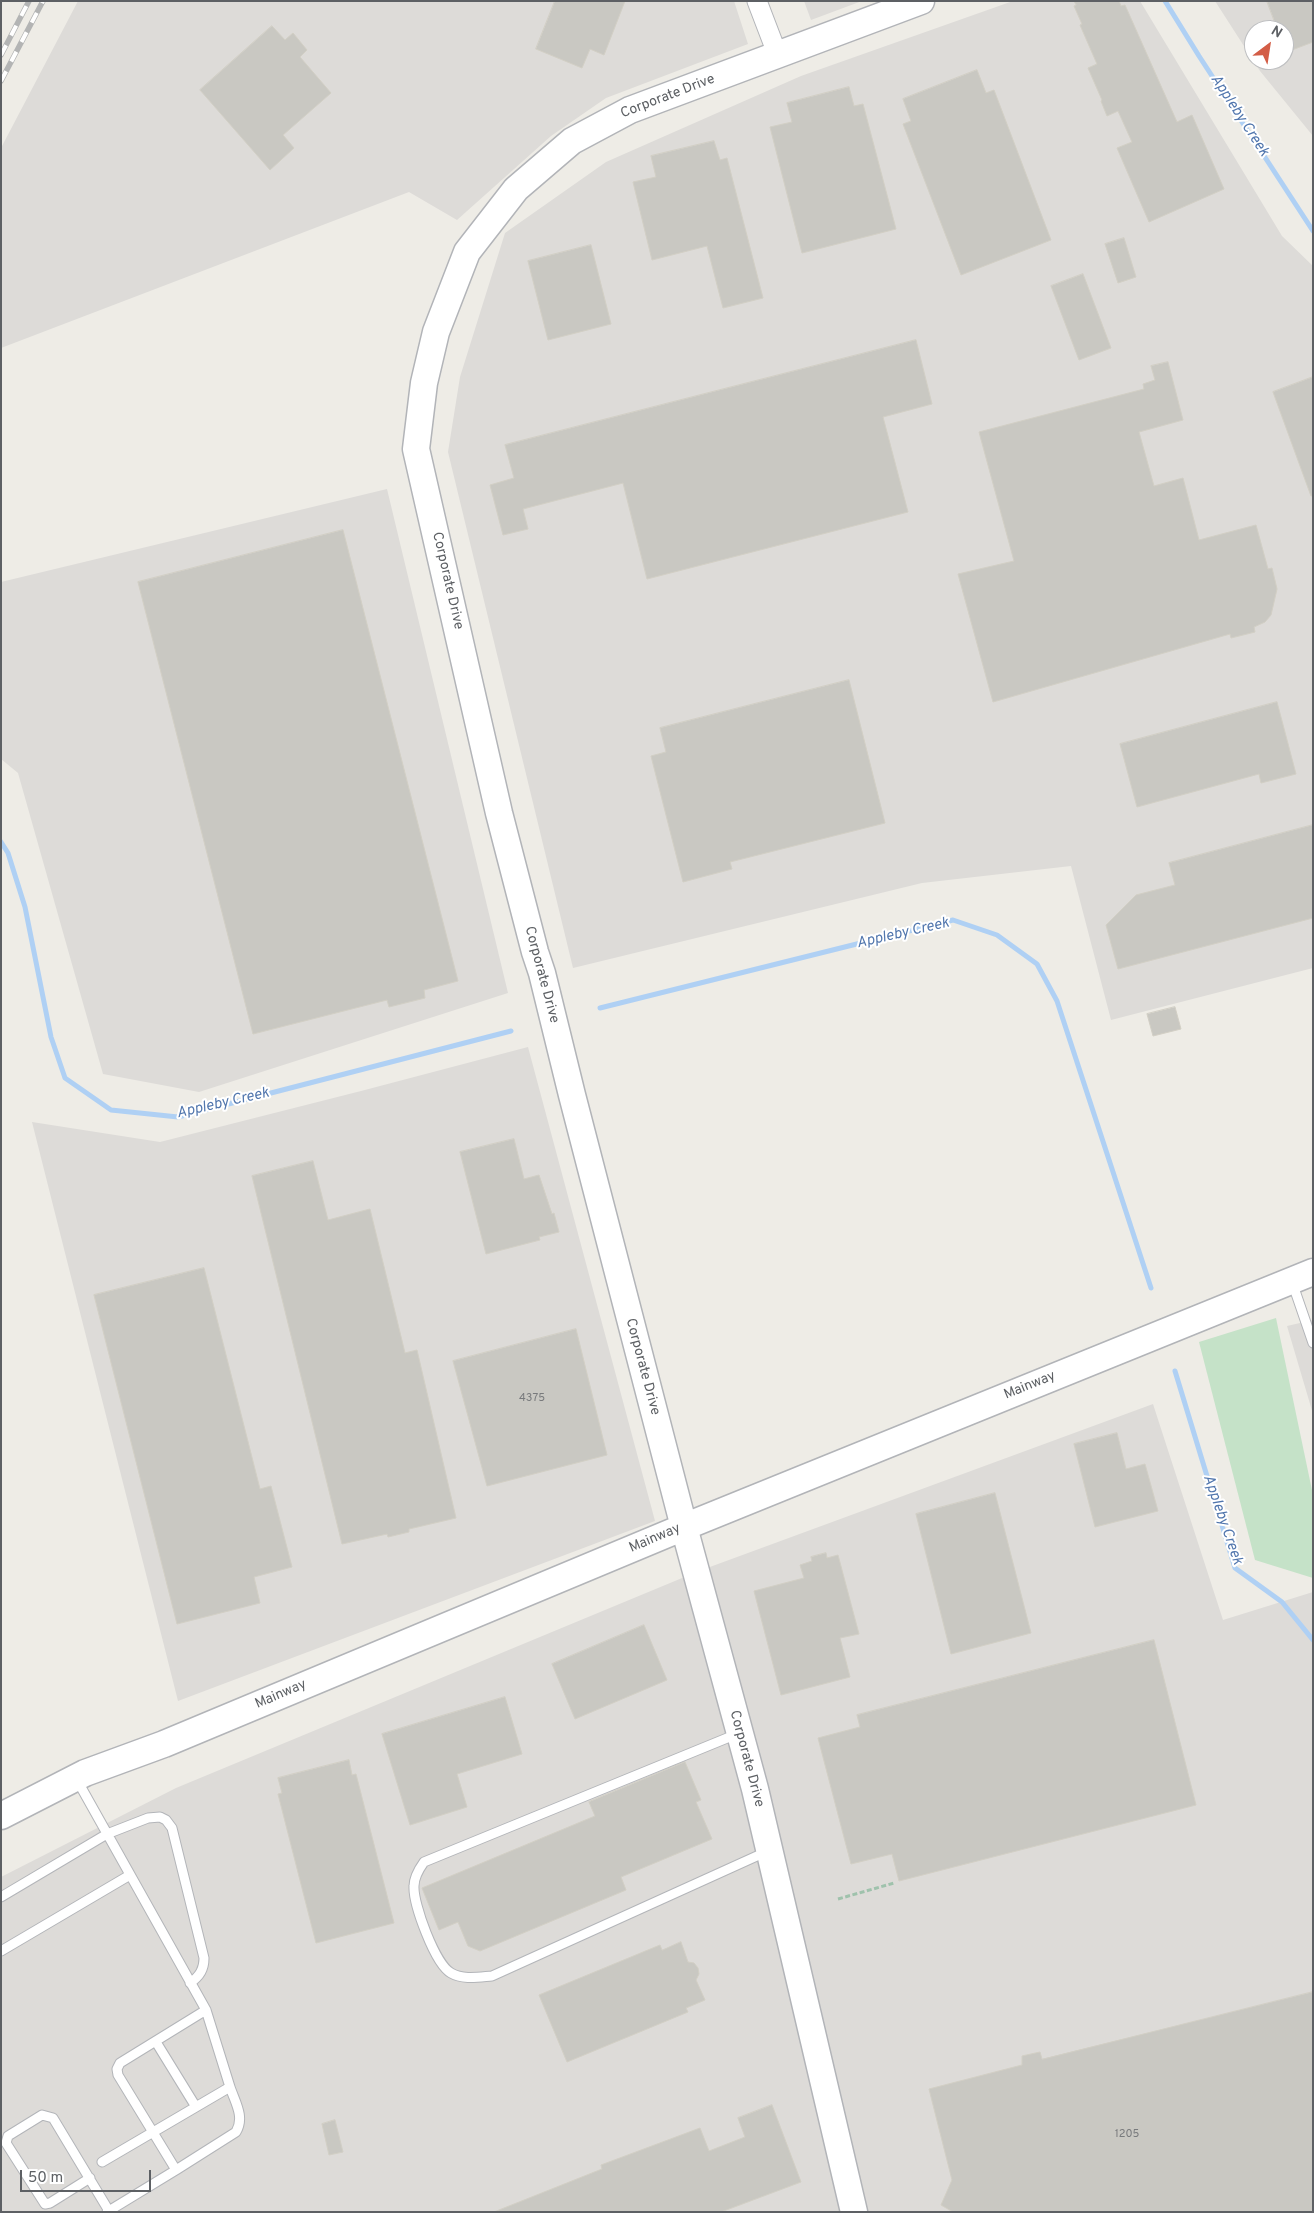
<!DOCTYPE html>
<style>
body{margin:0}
#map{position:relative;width:1314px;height:2213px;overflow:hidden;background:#eeece6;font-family:Overpass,sans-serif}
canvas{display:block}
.frame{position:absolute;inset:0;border:2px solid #5d6064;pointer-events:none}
.north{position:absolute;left:1244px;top:20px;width:50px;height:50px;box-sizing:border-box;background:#fff;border:1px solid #bebfc1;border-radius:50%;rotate:31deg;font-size:14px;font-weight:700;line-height:20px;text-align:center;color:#5d6064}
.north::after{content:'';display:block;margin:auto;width:18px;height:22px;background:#d35d46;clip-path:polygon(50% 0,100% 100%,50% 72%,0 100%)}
.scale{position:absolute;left:20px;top:2170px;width:131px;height:22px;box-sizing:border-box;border:2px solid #5d6064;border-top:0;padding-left:6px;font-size:15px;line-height:18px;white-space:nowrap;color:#5d6064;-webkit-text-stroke:4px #fff;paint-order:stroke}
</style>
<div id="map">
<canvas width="1314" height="2213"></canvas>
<div class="frame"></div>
<div class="north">N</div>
<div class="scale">50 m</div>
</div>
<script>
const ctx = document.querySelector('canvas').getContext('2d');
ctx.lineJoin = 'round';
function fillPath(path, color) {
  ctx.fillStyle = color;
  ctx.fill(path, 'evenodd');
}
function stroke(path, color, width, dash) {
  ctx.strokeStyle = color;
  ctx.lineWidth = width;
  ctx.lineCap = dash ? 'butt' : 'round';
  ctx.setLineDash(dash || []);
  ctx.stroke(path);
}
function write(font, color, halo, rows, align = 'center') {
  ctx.font = font + ' Overpass,sans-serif';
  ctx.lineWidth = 4;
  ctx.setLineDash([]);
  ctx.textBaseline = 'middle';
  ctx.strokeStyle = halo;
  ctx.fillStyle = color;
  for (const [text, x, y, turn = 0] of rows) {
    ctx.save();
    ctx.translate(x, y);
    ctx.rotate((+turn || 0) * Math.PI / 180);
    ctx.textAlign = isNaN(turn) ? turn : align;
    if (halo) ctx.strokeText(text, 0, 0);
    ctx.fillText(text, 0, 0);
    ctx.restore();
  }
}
fillPath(new Path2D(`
 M78,1H734L748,44L606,98L551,136L457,220L409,192L1,348V148Z
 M804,1H862L811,20Z
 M1013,1H1140L1282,236L1313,266V968L1111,1020L1071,866L922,883L573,968L448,452L460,377L505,233L606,162L801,76Z
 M1215,1H1313V136L1260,71ZM1254,30H1284V60H1254Z
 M387,489L508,993L199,1092L103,1074L18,773L1,759V582Z
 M528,1047L655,1521L178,1701L32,1122L160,1142L361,1091Z
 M1313,1320V1414L1287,1326Z
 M1153,1404L1223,1620L1313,1592V2212H1V1877L176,1788L699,1571Z`), '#dddbd8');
fillPath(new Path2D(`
 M1276,1318L1313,1495V1578L1255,1560L1199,1342Z`), '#c5e2c8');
stroke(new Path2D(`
 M1165,1L1199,56L1313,231
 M1,842L8,853L25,907L51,1037L65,1078L111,1110L178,1117L511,1031
 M600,1008L953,920L997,935L1037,964L1057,1001L1151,1288
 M1175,1371L1235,1568L1282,1602L1313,1640`), '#afd0f4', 5);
const building = new Path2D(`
 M555,1H625L604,55L590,49L582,68L536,49Z
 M1074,1H1119L1121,6L1125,5L1177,122L1192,115L1224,189L1149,222L1117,148L1132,142L1118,111L1107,116L1101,101L1102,100L1088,68L1097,64L1080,25L1082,24L1074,6L1076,5Z
 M1267,1H1313V42L1284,53V30H1278Z
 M272,26L285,40L293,33L307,50L300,57L331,93L283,135L294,148L270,170L200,90Z
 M977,70L986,93L994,90L1051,240L961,275L903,124L911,121L903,99Z
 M849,87L854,106L863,104L896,229L802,253L770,127L792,122L787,103Z
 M714,141L720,160L727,158L763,298L723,308L707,246L652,260L633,182L656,177L651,156Z
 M1124,238L1136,277L1118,283L1105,244Z
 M591,245L611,324L548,340L528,261Z
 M1083,274L1111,348L1079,360L1051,286Z
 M916,340L932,404L883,417L908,512L647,579L623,483L523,509L528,529L503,535L490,485L514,478L505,445Z
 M1168,362L1183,420L1139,432L1154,486L1183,478L1199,540L1256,525L1268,569L1272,568L1277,589L1271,615L1265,622L1254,627L1255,632L1231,638L1230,634L993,702L958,574L1014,561L979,432L1144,389L1143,384L1155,380L1151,366Z
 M1313,377V496H1311L1273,392Z
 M343,530L458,981L424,990L425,998L389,1007L387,1000L253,1034L138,582Z
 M849,680L885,823L730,862L732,869L683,882L651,756L666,752L660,728Z
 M1277,702L1296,774L1261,783L1259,774L1137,807L1120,744Z
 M1313,825V918L1118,969L1106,925L1136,895L1175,885L1169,863Z
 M1175,1007L1181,1029L1153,1036L1147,1014Z
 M514,1139L524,1179L539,1175L552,1214L554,1213L559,1232L539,1237L540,1240L486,1254L460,1152Z
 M313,1161L328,1220L370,1209L405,1353L417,1350L456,1518L409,1529V1532L388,1537L387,1534L342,1544L252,1176Z
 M204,1268L260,1489L271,1486L292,1567L254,1577L260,1603L177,1624L94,1295Z
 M576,1329L607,1455L487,1486L453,1361Z
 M1117,1433L1126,1469L1145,1464L1158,1511L1095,1527L1074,1444Z
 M995,1493L1031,1633L951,1654L916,1514Z
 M826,1553L827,1558L838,1555L859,1634L840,1638L850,1677L781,1695L754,1591L804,1578L800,1565L812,1561L811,1557Z
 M644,1625L667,1680L575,1719L552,1664Z
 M1154,1640L1196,1805L899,1881L892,1854L851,1864L818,1738L860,1727L857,1715Z
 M505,1697L522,1754L457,1774L467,1807L410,1825L382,1734Z
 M349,1760L352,1775L356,1774L394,1923L316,1943L278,1794L282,1793L278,1778Z
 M685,1762L701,1800L696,1802L712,1839L621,1877L626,1890L480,1951L468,1946L458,1922L439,1930L422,1888L595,1816L589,1802Z
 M681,1942L688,1962L694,1963L698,1968L699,1974L696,1980L705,2000L686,2008L688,2012L567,2062L539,1995L660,1945L662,1950Z
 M1313,1992V2212H953L941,2205L952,2180L929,2089L1022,2065V2056L1040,2052L1042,2059Z
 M772,2105L801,2182L721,2212H494L602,2169L601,2165L700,2128L709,2151L745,2137L738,2118Z
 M335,2120L343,2152L329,2155L322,2124Z`);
fillPath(building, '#c9c8c2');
stroke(building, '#d2cfc5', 1);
const lane = new Path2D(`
 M1292,1282L1313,1343
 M737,1734L424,1862C419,1869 414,1877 414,1886C413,1904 435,1964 451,1973C463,1980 479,1977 492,1976L768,1851
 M77,1780L206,2010L120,2063L117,2069L118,2075L176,2170L107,2212
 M1,1897L107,1834L148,1818L160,1817L166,1820L172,1828L204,1958C204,1969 200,1976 190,1983
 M1,1951L130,1875
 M206,2010L230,2087
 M156,2042L196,2107
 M102,2162L230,2087C235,2102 245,2117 236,2132L176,2170
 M90,2178L50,2203L45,2204L6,2143L8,2136L42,2115L53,2118L109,2211`);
const street = new Path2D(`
 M757,1L778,56`);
const secondary = new Path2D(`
 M1,1816L85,1773L164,1744L684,1527L1313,1272
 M854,2212L755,1789L684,1527L572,1095L542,973L535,952L499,813L416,449L424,383L436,332L467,252L516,189L572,141L630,110L921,1`);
stroke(lane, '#b3b5b9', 11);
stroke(street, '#b3b5b9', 21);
stroke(secondary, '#b2b4b8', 29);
stroke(new Path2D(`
 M838,1899L894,1883`), '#9fc2ac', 3, [5, 2.5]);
stroke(lane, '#fff', 9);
stroke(street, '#fff', 19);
stroke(secondary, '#fff', 26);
const rail = new Path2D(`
 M1,55L29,1
 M1,81L43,1`);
stroke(rail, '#b3b4b4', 5.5);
stroke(rail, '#fff', 4, [11]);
write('11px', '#787a7c', null, [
 ["4375",532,1399],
 ["1205",1127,2135]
]);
write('14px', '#5d6064', '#fff', [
 ["Corporate Drive",668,97,-21],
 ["Corporate Drive",447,581,77],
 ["Corporate Drive",541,975,75],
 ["Corporate Drive",642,1367,75],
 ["Mainway",1030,1386,-22],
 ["Mainway",655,1539,-23],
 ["Mainway",281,1695,-23],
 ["Corporate Drive",746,1759,75]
]);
write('italic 15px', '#5176ad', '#fff', [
 ["Appleby Creek",1239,116,57],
 ["Appleby Creek",903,934,-13],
 ["Appleby Creek",223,1104,-13],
 ["Appleby Creek",1222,1520,71]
]);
</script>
